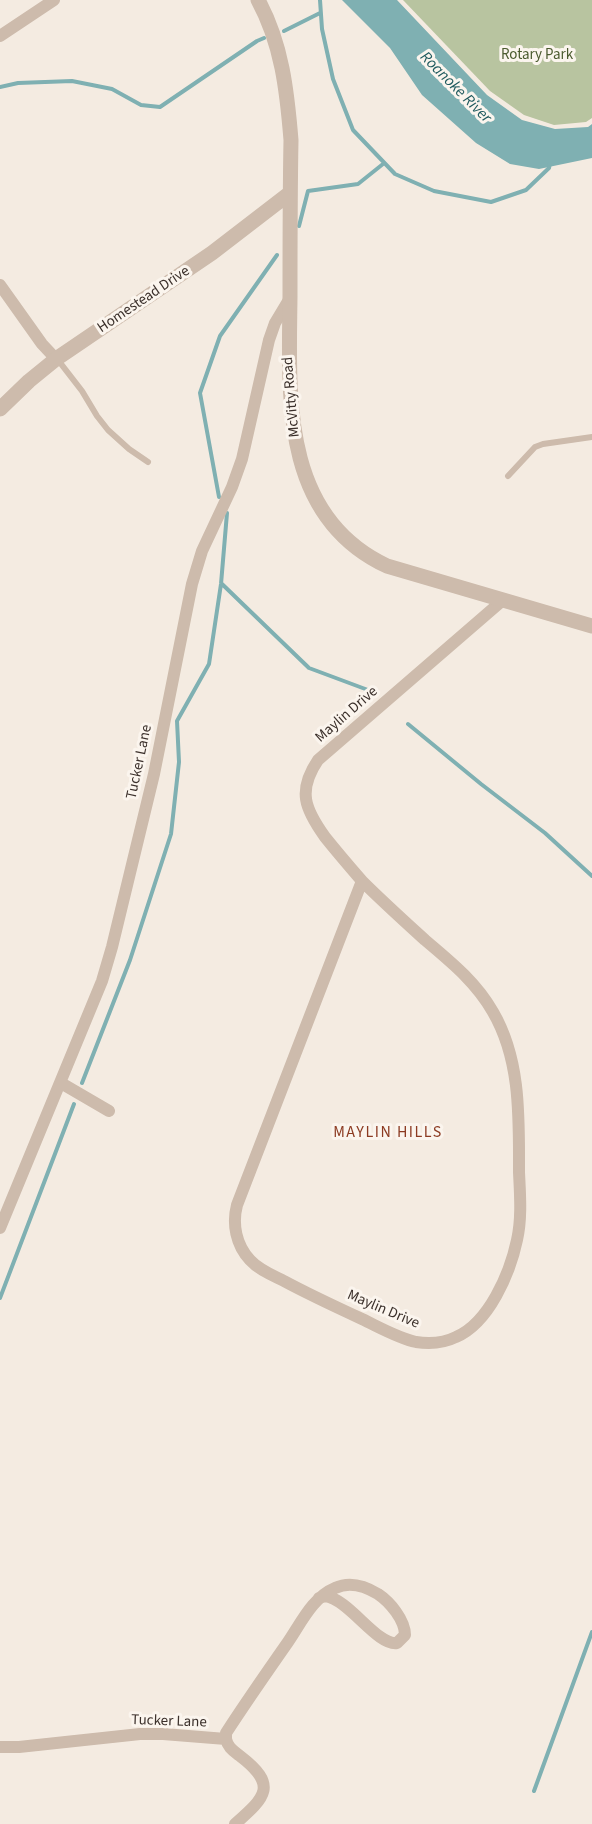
<!DOCTYPE html>
<style>
body{margin:0}
canvas{display:block;background:#f4ebe1}
</style>
<canvas width="592" height="1824"></canvas>
<script>
const ctx = document.querySelector('canvas').getContext('2d');
ctx.lineJoin = 'round';
function fillPath(path, color) {
  ctx.fillStyle = color;
  ctx.fill(path, 'evenodd');
}
function stroke(path, color, width, dash) {
  ctx.strokeStyle = color;
  ctx.lineWidth = width;
  ctx.lineCap = dash ? 'butt' : 'round';
  ctx.setLineDash(dash || []);
  ctx.stroke(path);
}
function write(font, color, halo, rows, align = 'center') {
  ctx.font = font + ' "Source Sans 3",sans-serif';
  ctx.lineWidth = 6;
  ctx.setLineDash([]);
  ctx.textBaseline = 'middle';
  ctx.strokeStyle = halo;
  ctx.fillStyle = color;
  for (const [text, x, y, turn = 0] of rows) {
    ctx.save();
    ctx.translate(x, y);
    ctx.rotate((+turn || 0) * Math.PI / 180);
    ctx.textAlign = isNaN(turn) ? turn : align;
    if (halo) ctx.strokeText(text, 0, 0);
    ctx.fillText(text, 0, 0);
    ctx.restore();
  }
}
fillPath(new Path2D(`
 M403,0H592V118L586,122L554,125L524,115L490,91Z`), '#b8c4a0');
fillPath(new Path2D(`
 M342,0H397L487,95L522,120L555,129L588,127L592,124V158L539,169L510,164L476,143L422,95L390,48Z`), '#7fb0b2');
stroke(new Path2D(`
 M320,0L322,29L333,79L353,130L395,174L434,191L491,202L526,190L549,168L550,163
 M284,31L320,13
 M0,87L18,83L72,81L112,89L141,105L160,107L257,41L264,38
 M299,226L308,191L358,184L383,164
 M219,497L200,393L220,336L277,255
 M222,584L309,668L368,690
 M408,724L481,784L545,833L592,876
 M82,1083L130,960L171,834L179,762L177,721L209,664L221,584L227,513
 M0,1298L74,1104
 M534,1791L592,1632`), '#7fb0b2', 4);
stroke(new Path2D(`
 M58,360L82,391L97,416L108,430L129,449L148,462
 M508,476L535,447L543,444L592,437`), '#cdbbac', 6);
stroke(new Path2D(`
 M0,36L54,0
 M0,285L42,344L56,359
 M362,881C382,901 403,920 425,940C451,962 476,982 493,1012C521,1060 519,1118 519,1172C520,1194 522,1218 517,1240C510,1273 489,1323 456,1337C444,1343 430,1344 416,1342C398,1338 379,1327 362,1319C336,1307 310,1295 284,1281C272,1275 259,1270 250,1260C236,1245 232,1224 237,1205Z
 M362,881C349,866 337,852 325,837C305,809 297,791 318,760L503,600
 M61,1083L109,1111
 M0,1228L102,981L112,947L154,774L192,584L202,551L232,487L242,459L269,340L275,323L290,298
 M226,1739V1733C246,1702 267,1672 288,1642C301,1623 313,1597 335,1588C350,1581 365,1586 378,1594C390,1602 405,1620 405,1635L397,1643C377,1646 349,1599 325,1596L319,1598
 M226,1739C228,1748 234,1751 240,1756C278,1785 266,1797 235,1824
 M0,1747H19L140,1734H163L226,1739`), '#cdbbac', 12);
stroke(new Path2D(`
 M258,0C282,44 287,91 291,140C290,192 290,244 290,296C289,395 280,516 387,566L592,626
 M0,409L29,381L56,359L212,253L290,193`), '#cdbbac', 15);
write('15px', '#4a5a2e', '#fbf5ee', [
 ["Rotary Park",537,56]
]);
write('15px', '#3b302b', '#fbf5ee', [
 ["Homestead Drive",144,300,-34],
 ["McVitty Road",292,397,-95],
 ["Maylin Drive",347,715,-41],
 ["Tucker Lane",140,762,-78],
 ["Maylin Drive",383,1310,23],
 ["Tucker Lane",169,1722,2]
]);
write('italic 16px', '#1f5a5e', '#fbf5ee', [
 ["Roanoke River",455,88,45]
]);
ctx.letterSpacing = '1.5px';
write('16px', '#8c3b22', '#fbf5ee', [
 ["MAYLIN HILLS",388,1133]
]);
ctx.letterSpacing = '0px';
</script>
